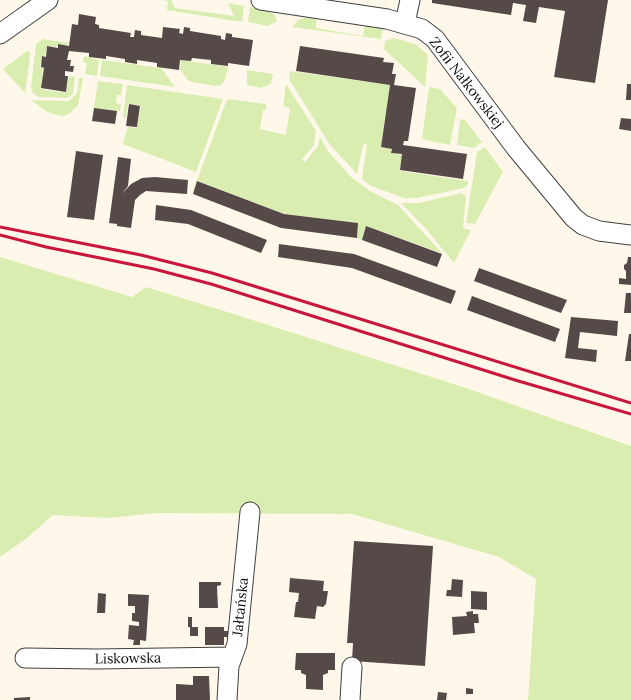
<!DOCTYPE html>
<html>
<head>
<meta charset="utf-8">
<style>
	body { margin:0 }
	canvas { display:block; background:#fff8ea }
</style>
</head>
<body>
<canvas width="631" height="700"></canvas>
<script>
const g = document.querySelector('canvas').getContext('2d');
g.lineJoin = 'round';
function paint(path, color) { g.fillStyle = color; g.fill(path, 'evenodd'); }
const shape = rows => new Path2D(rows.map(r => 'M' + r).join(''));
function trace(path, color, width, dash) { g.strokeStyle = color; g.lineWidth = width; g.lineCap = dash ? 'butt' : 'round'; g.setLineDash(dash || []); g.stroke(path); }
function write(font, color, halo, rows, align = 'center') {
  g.font = font + ' Lora,serif'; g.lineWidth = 4; g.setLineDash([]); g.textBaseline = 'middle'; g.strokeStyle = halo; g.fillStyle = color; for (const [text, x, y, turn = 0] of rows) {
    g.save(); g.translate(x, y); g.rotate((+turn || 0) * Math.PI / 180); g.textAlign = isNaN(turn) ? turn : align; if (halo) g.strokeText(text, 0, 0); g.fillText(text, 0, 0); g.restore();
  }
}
const green = shape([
	[161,0,171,0,175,8,234,16,228,3,244,6,242,22,167,10,168,1],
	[250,7,270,12,275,15,277,21,268,26,248,22],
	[310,17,317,17,316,28,363,36,365,24,383,28,381,39,292,27,299,19],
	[394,38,415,44,428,55,425,87,384,49,385,41],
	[43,39,69,43,68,45,58,44,57,47,47,46,45,56,42,56,40,67,43,68,41,89,66,93,69,76,75,77,73,94,67,98,38,97,33,93,31,88,36,44],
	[27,51,30,52,30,58,25,93,3,69],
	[84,56,99,60,97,76,85,74,87,63,83,62],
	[102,60,161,68,175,87,100,76],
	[181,60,228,67,225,80,221,85,215,86,192,82,188,80,180,69],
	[247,70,273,74,271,84,261,88,247,85],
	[290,71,390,85,381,147,391,149,391,153,402,155,400,171,468,181,468,184,464,188,417,198,404,198,371,186,362,179,367,144,363,145,357,174,330,145,289,79],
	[79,78,83,78,78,106,67,115,61,116,47,112,31,100,69,101,77,93],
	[98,81,123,84,121,95,117,95,116,103,121,104,120,111,94,108],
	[286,84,316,131,314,145,302,159,305,162,318,146,320,137,328,151,352,178,370,191,398,205,442,253,366,226,362,240,357,238,358,223,285,214,198,181,192,194,227,99,266,104,266,110,263,110,260,129,286,135,290,108,283,106],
	[127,85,223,99,196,172,123,144,128,127,137,128,141,106,128,104,126,118,123,117],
	[429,87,440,89,457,108,450,145,425,140,422,138],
	[460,119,465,120,482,142,474,148,457,145],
	[485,147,503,172,475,224,466,223,477,152],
	[461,193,466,196,463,228,471,230,454,263,426,229,401,203,419,203],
	[0,257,132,297,146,287,221,310,463,387,631,446,631,700,528,700,536,579,499,557,352,514,157,513,108,518,53,515,27,538,0,557]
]);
const building = shape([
	[432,0,608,0,595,83,554,77,565,11,539,7,536,23,523,21,526,5,513,3,511,15,432,3],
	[79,14,96,17,95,24,99,25,99,28,131,33,130,37,134,37,135,30,141,31,141,35,162,38,163,27,180,29,179,33,183,34,184,27,190,28,190,31,221,36,221,39,225,40,226,33,232,34,232,37,253,40,249,66,228,63,228,66,211,64,211,60,192,58,191,61,180,60,179,70,157,67,157,63,137,60,137,64,125,62,125,59,106,56,106,59,89,57,89,53,69,51,67,60,71,60,70,66,74,66,73,72,65,71,65,76,68,76,66,92,41,88,44,68,41,67,42,56,46,57,47,46,58,48,58,44,69,46,72,24,78,25],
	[300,46,384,58,383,62,394,63,392,74,396,74,394,85,416,88,408,141,404,141,403,145,467,154,463,179,400,170,402,154,391,153,392,149,381,147,390,85,296,71],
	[627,84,631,84,631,100,626,100],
	[129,104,140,106,137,127,126,126],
	[94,108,117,111,115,124,92,121],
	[621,118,631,119,631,131,619,129],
	[76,151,103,155,94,220,67,217],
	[118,157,131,159,128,186,122,194,131,184,142,178,155,177,188,180,187,194,146,191,140,195,135,200,131,228,117,226,117,224,109,223],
	[197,181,284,214,358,223,357,238,281,228,193,194],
	[156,205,191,210,267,240,261,253,188,224,155,220],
	[366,226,442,254,437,267,362,240],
	[279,244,354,254,456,291,451,304,352,268,278,257],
	[628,257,631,257,631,285,619,284,619,278,626,279,626,271,624,269,624,265,627,263],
	[479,268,567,300,561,313,474,281],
	[626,293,631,293,631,313,624,313],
	[472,296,560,329,555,342,467,310],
	[571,317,618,321,617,336,580,332,578,348,597,350,596,362,565,358],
	[629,334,631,334,631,361,625,361],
	[354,541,433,546,425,666,352,661,353,643,347,643],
	[290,578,324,581,323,591,328,591,326,604,323,607,317,606,315,619,294,617,296,602,298,602,299,593,289,592],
	[452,579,463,580,462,597,446,596,447,590,451,590],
	[199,582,221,582,221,585,217,586,218,608,199,608],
	[471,591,487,592,487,610,471,609],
	[98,593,106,594,105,613,97,613],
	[128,594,149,595,146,641,140,640,140,645,133,645,134,640,128,639,129,625,139,626,139,622,132,621,132,613,135,613,135,606,128,606],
	[473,611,473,614,478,614,479,623,474,623,475,633,453,635,452,617,467,616,466,612],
	[188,617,192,617,192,627,198,627,198,636,190,636,190,627,188,627],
	[205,627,224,627,224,631,228,631,228,637,224,637,224,645,205,645],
	[296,653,335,653,335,670,328,670,328,673,323,675,323,690,306,689,306,675,301,673,301,670,295,670],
	[193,676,209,676,210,700,176,700,176,684,193,685],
	[466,688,473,689,473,694,466,694],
	[438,692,447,693,446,700,437,700],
	[30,697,30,700,14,700,14,698]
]);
const minor = shape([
	[261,0,387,19,422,29,435,39,516,148,574,218,583,225,599,231,631,235],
	[405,23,410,0],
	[0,34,48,0],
	[25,658,96,659,232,657],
	[227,700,229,666,237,644,250,512],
	[350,700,352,667]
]);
const rail = shape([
	[0,227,141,255,212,273,631,403],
	[0,235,46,247,154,269,211,284,515,380,631,414]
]);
const streetNames = [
	["Zofii Nałkowskiej",466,83,52],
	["Jałtańska",241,607,-84],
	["Liskowska",128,659,-1]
];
paint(green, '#daedb0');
paint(building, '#554a47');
trace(minor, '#3f3f3f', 21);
trace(minor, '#fff', 19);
trace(rail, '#c9173c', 3);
write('14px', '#0c0c0c', '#fff', streetNames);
</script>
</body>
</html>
